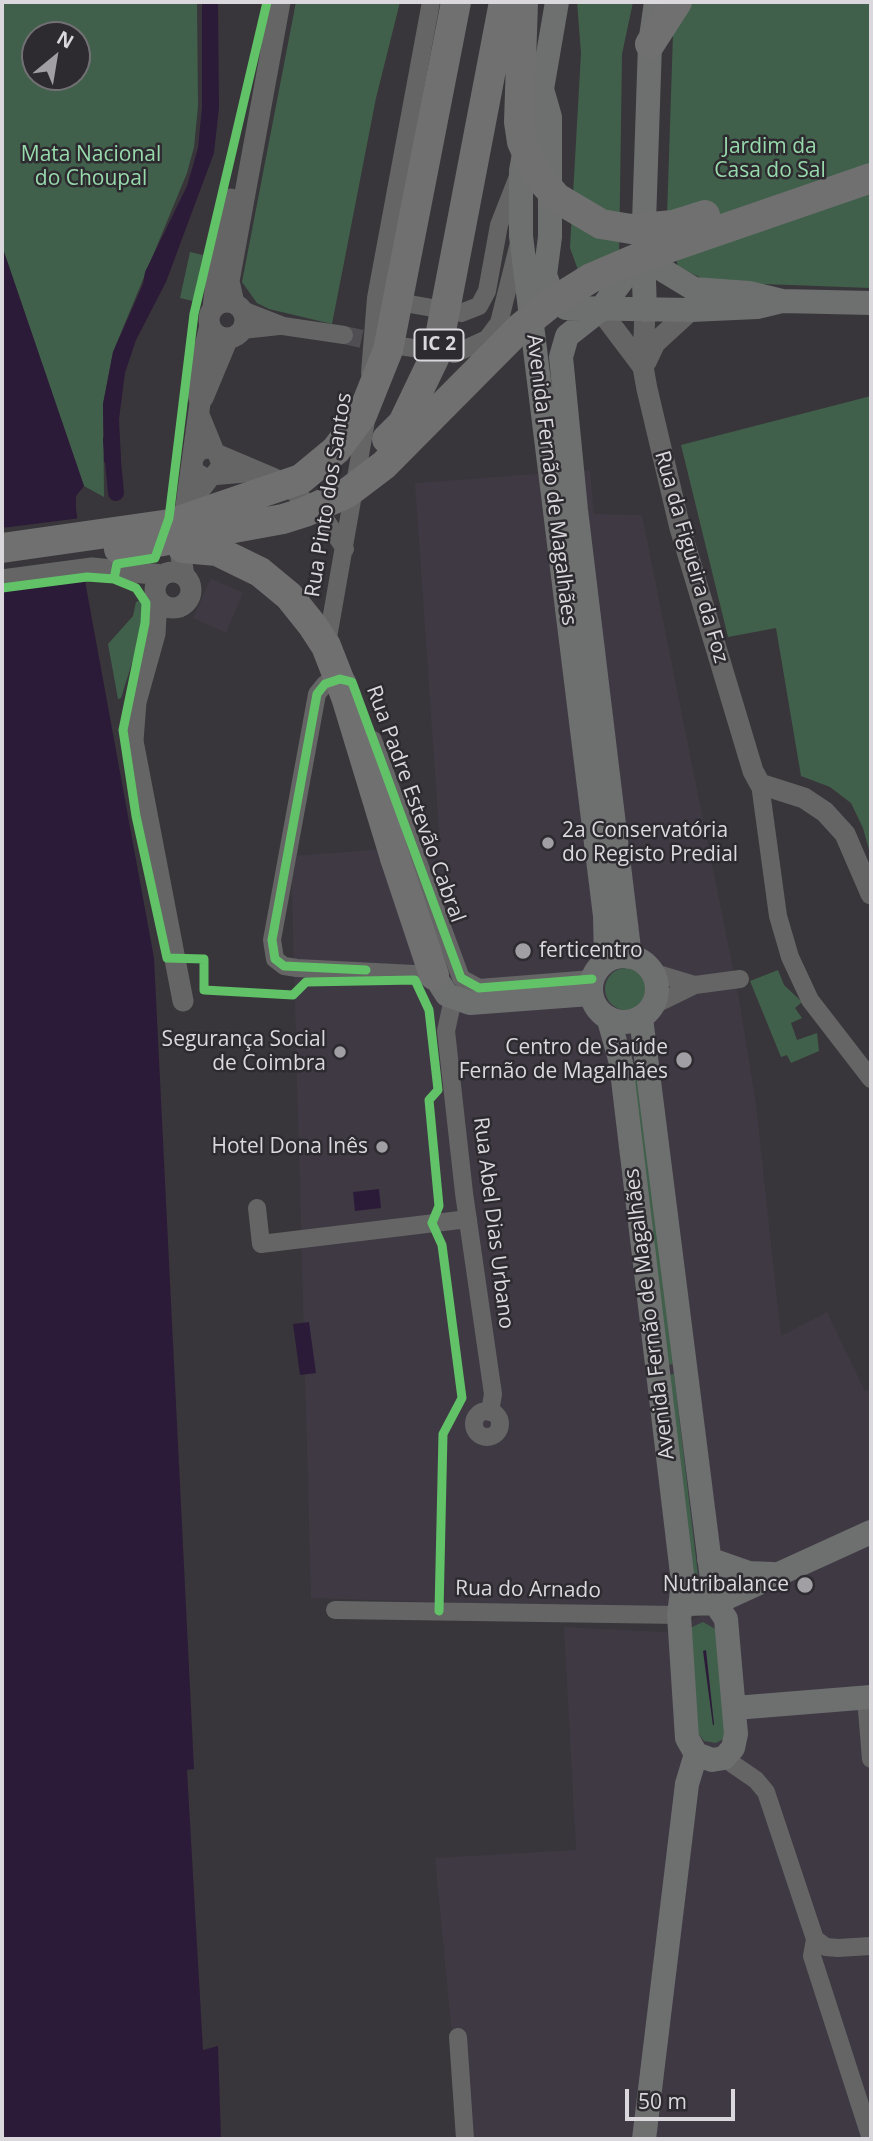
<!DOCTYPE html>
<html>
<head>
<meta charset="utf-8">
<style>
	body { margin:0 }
	#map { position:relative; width:873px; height:2141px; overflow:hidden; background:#38363a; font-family:"Open Sans",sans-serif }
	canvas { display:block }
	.frame { position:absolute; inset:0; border:4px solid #dad8dc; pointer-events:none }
	.north { position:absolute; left:21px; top:21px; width:70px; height:70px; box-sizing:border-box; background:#2e2b30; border:2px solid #737075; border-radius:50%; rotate:30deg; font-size:19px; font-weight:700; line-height:28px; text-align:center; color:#dad8dc }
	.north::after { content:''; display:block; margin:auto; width:24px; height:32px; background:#a19fa3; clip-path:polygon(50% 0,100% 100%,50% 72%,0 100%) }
	.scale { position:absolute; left:625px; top:2089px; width:110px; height:32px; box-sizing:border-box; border:4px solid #dad8dc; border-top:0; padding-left:9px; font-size:21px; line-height:24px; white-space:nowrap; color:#dad8dc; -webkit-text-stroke:5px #2e2b30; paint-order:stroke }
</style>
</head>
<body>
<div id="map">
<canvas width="873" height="2141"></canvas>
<div class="frame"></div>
<div class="north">N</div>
<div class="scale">50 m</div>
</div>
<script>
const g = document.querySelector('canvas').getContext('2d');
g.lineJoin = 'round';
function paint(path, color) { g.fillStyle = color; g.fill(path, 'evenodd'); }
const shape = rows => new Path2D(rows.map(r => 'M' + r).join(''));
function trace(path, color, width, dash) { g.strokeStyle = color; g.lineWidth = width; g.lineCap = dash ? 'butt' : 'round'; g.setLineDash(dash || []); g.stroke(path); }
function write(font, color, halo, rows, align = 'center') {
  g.font = font + ' "Open Sans",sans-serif'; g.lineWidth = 5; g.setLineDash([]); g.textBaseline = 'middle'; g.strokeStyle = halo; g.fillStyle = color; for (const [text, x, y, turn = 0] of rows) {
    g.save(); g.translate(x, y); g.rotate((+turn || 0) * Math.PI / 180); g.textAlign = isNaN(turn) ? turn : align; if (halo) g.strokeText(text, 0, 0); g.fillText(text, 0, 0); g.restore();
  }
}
const built = shape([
	[590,470,594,514,642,515,739,999,756,1104,781,1336,827,1312,865,1391,871,1389,871,1520,666,1610,311,1598,291,856,440,845,415,483],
	[211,578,243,593,226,633,193,618],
	[871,1542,871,2139,462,2139,435,1858,576,1850,564,1627,664,1632]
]);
const green = shape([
	[2,2,197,2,198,106,194,147,187,173,113,352,103,404,104,497,84,486,2,246],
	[35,35,77,35,77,77,35,77],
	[296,2,400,2,376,98,332,324,269,309,257,303,242,282],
	[577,2,633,2,622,54,619,262,601,292,596,290,578,270,570,248,581,53],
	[690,2,871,2,871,288,710,282,678,267,667,217,673,34],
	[190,252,203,255,193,301,180,298],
	[871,396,871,857,863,828,851,803,830,787,801,776,776,628,728,637,681,445],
	[141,600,145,621,121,698,118,699,108,644,133,616,136,602],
	'605 989a21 21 0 1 1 42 0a21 21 0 1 1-42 0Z',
	[778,970,784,985,802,1002,795,1008,802,1018,791,1023,797,1040,817,1033,819,1051,791,1063,787,1055,781,1057,750,981],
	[637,1067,673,1364,667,1365,631,1068],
	[674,1374,698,1575,692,1576,668,1375],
	[703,1622,717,1630,725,1738,716,1743,704,1741,697,1732,690,1628]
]);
const water = shape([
	[202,2,218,2,219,108,214,153,166,282,136,340,125,373,119,419,121,460,104,462,103,404,113,352,143,284,145,272,187,186,198,148,202,107],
	[2,246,84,486,76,496,76,508,85,581,154,958,194,1769,187,1770,203,2050,218,2046,221,2139,2,2139,2,585,6,588,2,544],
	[379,1189,381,1208,355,1211,353,1192],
	[309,1322,316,1373,300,1375,293,1324],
	[706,1650,714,1724,713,1726,703,1651]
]);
const pier = shape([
	[81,518,87,579,2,591,2,528]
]);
const canal = shape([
	[111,440,116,493]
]);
const minorTunnel = shape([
	[344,335,380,343]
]);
const minor = shape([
	[431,2,376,298,461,313,479,306,487,291,499,225,519,174],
	[242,310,283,326,344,335],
	[242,330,279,326],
	[380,343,446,353],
	[454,354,487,339,499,323,518,247],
	[370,373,376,298],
	[262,472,205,477,195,471,193,460,199,452,208,449,274,477,321,513,345,549],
	[186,510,221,465,199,411],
	[326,649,367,415],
	[347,681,340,679,325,684,317,694,272,940,275,959,284,966,297,968,434,975],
	[373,740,461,978,479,988,592,979],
	[760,784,778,916,790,957,810,1000,871,1079],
	[652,972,695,985],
	[453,999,446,1031,464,1193,493,1394,490,1412],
	[654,1005,695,985,740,979],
	[257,1208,261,1244,468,1219],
	'474 1424a13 13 0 1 1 26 0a13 13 0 1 1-26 0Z',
	[335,1610,679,1615],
	[866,1698,871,1759],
	[724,1758,756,1780,766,1792,815,1939],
	[815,1939,812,1956,871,2139],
	[815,1939,826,1947,838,1948,871,1946],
	[458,2037,465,2139]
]);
const tertiary = shape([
	'209 320a18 18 0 1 1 36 0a18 18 0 1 1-36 0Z',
	[234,303,229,281,280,2],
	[213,308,222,229,231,199],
	[600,310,643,367],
	[645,310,643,367,647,389,680,528,753,771,760,784,804,798,825,812,845,834,871,894],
	[646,362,655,343,691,310],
	[203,398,228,338],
	'155 590a18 18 0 1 1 36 0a18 18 0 1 1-36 0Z',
	[184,576,180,550,200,403,196,385,210,325],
	[2,580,92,568,163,575],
	[157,598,155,634,136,702,133,741,183,1001]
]);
const secondary = shape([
	[557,2,542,89,531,113,521,171,521,236,605,916,606,961],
	[542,89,550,117,550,237,545,275,552,294,566,308,691,310,757,307,782,301],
	[643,252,661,269,694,289,749,293,782,301,871,303],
	[645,310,643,252,650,44,656,2],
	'591 989a33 33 0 1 1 66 0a33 33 0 1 1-66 0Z',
	[630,957,576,510,561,357,567,336,600,310,642,254],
	[434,975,447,995,470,1003,590,994],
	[641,1018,715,1603,871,1532],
	[609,1020,621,1063,683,1582,679,1615,687,1738,696,1754,712,1760,724,1758,733,1748,736,1734,726,1619,715,1603,689,1604,681,1609],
	[709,1559,749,1573,773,1574],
	[735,1708,871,1697],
	[644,2139,687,1784,696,1754]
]);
const trunk = shape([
	[650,44,677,2],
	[2,548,170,524],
	[395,858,434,975]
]);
const trunkBridge = shape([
	[523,2,519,122,522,142,538,176,557,198,601,224,631,229,673,225,705,215],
	[387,439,403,423,437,352,504,2],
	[170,524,301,479,336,450,362,415,388,350,456,2],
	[183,548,217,551,260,572,289,596,313,626,326,646,346,697,395,858],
	[119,549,283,519,305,512,347,493,384,465,520,328,551,303,591,278,633,260,871,178]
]);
const cycleway = shape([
	[114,579,117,564,155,558,169,518,194,314,267,2],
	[2,588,87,577,114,579,136,588,146,603,145,623,123,730,136,816,167,958,204,959,204,990,293,995,306,982,415,980,429,1010,438,1090,429,1100,439,1206,432,1223,442,1245,462,1398,443,1434,439,1611],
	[366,970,284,966,275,959,272,940,317,694,325,684,340,679,352,682,461,978,479,988,592,979]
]);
const markers = [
	[548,843,7,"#a19fa3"],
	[523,951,9,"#a19fa3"],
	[340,1052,7,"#a19fa3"],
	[684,1060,9,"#a19fa3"],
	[382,1147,7,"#a19fa3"],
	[805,1585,9,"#a19fa3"]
];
const shields = [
	[439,345,49]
];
const shieldNames = [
	["IC 2",439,345]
];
const parkNames = [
	["Jardim da",770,147],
	["Casa do Sal",770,171],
	["Mata Nacional",91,155],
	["do Choupal",91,179]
];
const streetNames = [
	["Avenida Fernão de Magalhães",551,480,83],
	["Rua Pinto dos Santos",329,495,-81],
	["Rua da Figueira da Foz",691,557,74],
	["Rua Padre Estevão Cabral",415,804,70],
	["Rua Abel Dias Urbano",493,1223,83],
	["Avenida Fernão de Magalhães",650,1314,-97],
	["Rua do Arnado",528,1590,1]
];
const poiNames = [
	["2a Conservatória",562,831,"left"],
	["do Registo Predial",562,855,"left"],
	["ferticentro",539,951,"left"],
	["Segurança Social",326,1040],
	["de Coimbra",326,1064],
	["Centro de Saúde",668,1048],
	["Fernão de Magalhães",668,1072],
	["Hotel Dona Inês",368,1147],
	["Nutribalance",789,1585]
];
paint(built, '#3f3944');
paint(green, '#41604b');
paint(water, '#2c1b38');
paint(pier, '#38363a');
trace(canal, '#2c1b38', 16);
trace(minorTunnel, '#504e52', 18, [18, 9]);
trace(minor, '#646564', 18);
trace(tertiary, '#646564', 21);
trace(secondary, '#6e6f6f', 24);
trace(trunk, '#707071', 30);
trace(trunkBridge, '#707071', 30);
trace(cycleway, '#61c268', 9);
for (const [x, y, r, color] of markers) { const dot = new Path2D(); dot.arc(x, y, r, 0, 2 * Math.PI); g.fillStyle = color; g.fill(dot); trace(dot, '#2e2b30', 2.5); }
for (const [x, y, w] of shields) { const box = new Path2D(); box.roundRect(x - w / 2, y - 15.5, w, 31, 5); g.fillStyle = '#2e2b30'; g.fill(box); trace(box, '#dad8dc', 2); }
write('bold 19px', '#dad8dc', null, shieldNames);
write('21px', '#97daac', '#2e2b30', parkNames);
write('21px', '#dad8dc', '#2e2b30', streetNames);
write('21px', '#dad8dc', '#2e2b30', poiNames, 'right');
</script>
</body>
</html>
